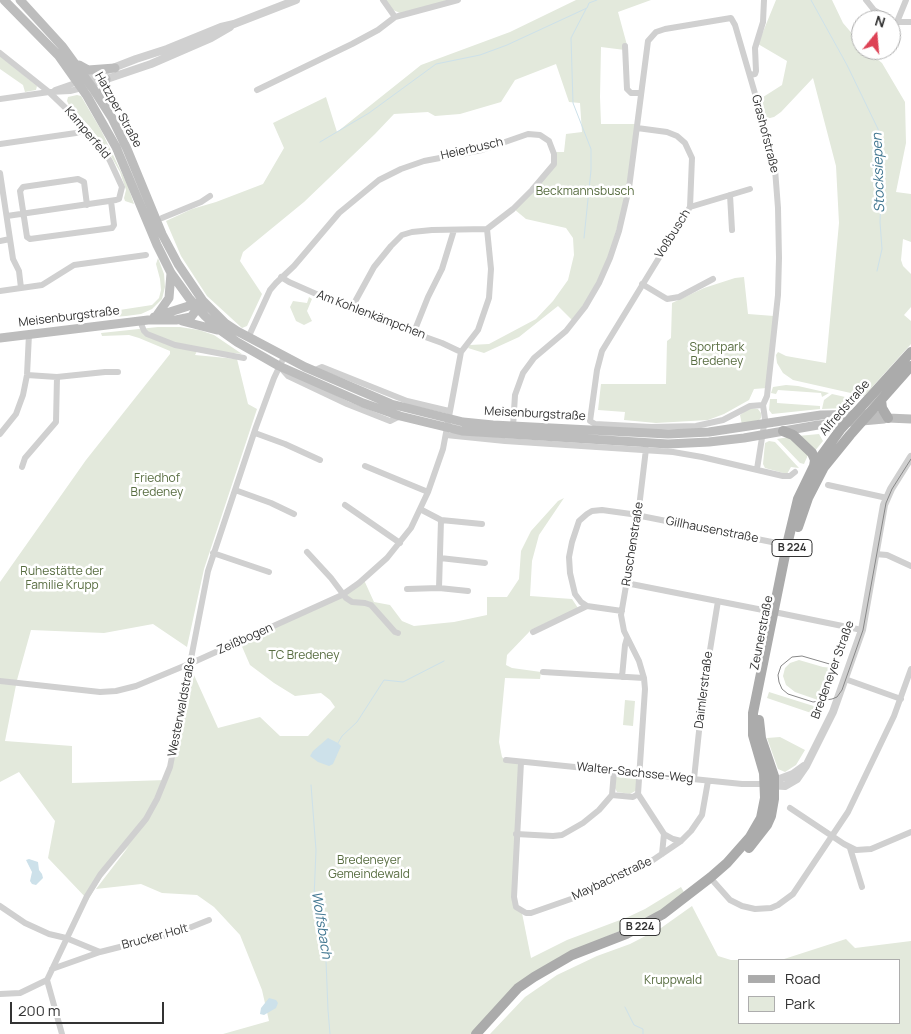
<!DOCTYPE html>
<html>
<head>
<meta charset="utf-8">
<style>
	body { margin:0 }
	#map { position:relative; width:911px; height:1034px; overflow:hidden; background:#fff; font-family:Manrope,sans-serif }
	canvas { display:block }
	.legend { position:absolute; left:738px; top:959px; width:162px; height:65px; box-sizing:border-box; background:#fff; border:1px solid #adadad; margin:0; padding:6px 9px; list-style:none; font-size:15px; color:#333 }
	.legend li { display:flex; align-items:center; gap:10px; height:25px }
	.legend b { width:25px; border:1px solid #adadad }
	.north { position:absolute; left:851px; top:10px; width:50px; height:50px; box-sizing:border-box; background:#fff; border:1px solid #adadad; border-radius:50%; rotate:17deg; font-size:14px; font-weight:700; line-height:20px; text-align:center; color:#333 }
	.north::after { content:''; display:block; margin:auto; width:18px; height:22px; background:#dd4255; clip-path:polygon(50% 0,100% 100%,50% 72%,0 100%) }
	.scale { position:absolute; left:10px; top:1002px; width:154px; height:22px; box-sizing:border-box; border:2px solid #333; border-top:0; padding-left:6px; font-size:15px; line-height:18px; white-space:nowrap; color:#333; -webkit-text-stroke:4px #fff; paint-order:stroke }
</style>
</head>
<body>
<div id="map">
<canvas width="911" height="1034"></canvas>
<ul class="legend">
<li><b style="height:6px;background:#ababab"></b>Road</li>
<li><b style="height:14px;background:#e3e9dc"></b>Park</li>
</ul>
<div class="north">N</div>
<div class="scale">200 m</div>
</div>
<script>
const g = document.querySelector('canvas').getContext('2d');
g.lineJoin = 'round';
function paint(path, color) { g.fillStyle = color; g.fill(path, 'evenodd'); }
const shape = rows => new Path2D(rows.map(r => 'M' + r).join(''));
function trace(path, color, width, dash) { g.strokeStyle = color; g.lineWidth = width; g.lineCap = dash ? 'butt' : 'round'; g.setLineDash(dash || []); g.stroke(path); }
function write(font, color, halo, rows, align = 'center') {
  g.font = font + ' Manrope,sans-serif'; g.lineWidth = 5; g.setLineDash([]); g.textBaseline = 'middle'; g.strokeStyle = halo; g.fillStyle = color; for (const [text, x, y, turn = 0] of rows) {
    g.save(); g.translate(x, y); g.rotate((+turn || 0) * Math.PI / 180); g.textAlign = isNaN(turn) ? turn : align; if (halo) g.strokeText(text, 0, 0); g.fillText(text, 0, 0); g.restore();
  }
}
const green = shape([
	[385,0,450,0,400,13,393,10],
	[576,0,651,0,618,12,627,45,625,50,601,47,600,97,601,124,637,124,624,205,604,271,574,322,558,306,519,337,484,353,468,348,470,345,489,344,536,319,553,301,568,280,574,255,573,238,566,228,526,219,514,209,554,165,555,152,564,152,566,134,582,132,580,103,569,102,556,64,515,80,501,102,460,114,435,116,428,112,394,114,375,134,304,202,243,252,240,261,262,294,247,326,242,328,207,296,181,256,166,221,192,209,216,202,263,184,284,148,273,123,326,97,337,132,421,65,510,32],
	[776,0,832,0,843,23,861,44,861,50,866,50,882,63,905,102,906,143,896,192,911,194,911,242,903,239,901,260,903,266,911,274,911,307,904,315,911,321,911,344,864,396,793,380,783,373,777,363,776,355,778,352,786,356,826,363,839,223,836,166,813,78,781,112,774,117,766,119,760,99,782,85,787,61,758,44],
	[0,56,37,86,36,90,25,92,23,85,0,69],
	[77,95,81,96,101,130,128,186,134,204,125,201,124,198,126,190,120,172,108,151,90,127,69,105,67,101,68,97],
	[158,258,164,274,165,287,162,299,152,309,141,314,126,316,78,320,61,319,152,305,159,298,161,290,160,279,156,264],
	[744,277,748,314,774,316,767,388,754,389,749,400,724,414,708,420,656,423,624,420,625,412,598,410,601,384,666,384,667,341,671,338,672,303,704,288,735,278],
	[309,297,312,299,307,311,312,321,304,325,296,321,290,307,293,301,307,303],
	[158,327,180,327,199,330,214,335,242,354,198,349,195,355,237,359,248,404,257,409,204,569,187,647,153,624,104,633,31,630,17,680,5,741,72,746,72,783,167,780,194,675,218,728,260,717,280,736,308,736,335,707,330,700,321,693,295,696,274,683,250,665,240,642,341,595,364,580,374,602,390,605,402,621,414,626,454,622,487,615,487,597,507,597,519,579,521,551,531,531,558,501,564,498,539,535,532,561,530,596,572,599,578,608,531,630,507,655,506,665,512,668,541,672,540,679,505,678,499,742,502,757,505,760,520,763,513,897,522,913,531,958,567,940,628,917,645,909,681,887,685,894,650,918,559,957,471,1034,223,1034,269,1021,262,990,240,935,214,907,197,895,162,893,141,884,96,889,129,846,106,870,88,900,48,858,55,821,19,772,0,782,0,582,86,460,170,354,170,351,139,338,129,335,102,336,101,333],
	[786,385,798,386,829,393,822,397,821,393,778,390,776,394,771,393,773,387],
	[832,394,854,399,855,404,844,408,822,409,824,400],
	[770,399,777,399,777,403,820,406,820,409,772,414,769,410],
	[750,408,758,409,761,413,761,418,758,421,742,425,740,415],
	[819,434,823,441,814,452,798,436],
	[789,437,808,455,804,464,800,463,777,439],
	[769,441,775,442,799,468,791,467,787,474,765,468,763,464,765,443],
	[799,660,823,667,834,668,836,672,826,700,818,700,795,692,786,685,783,676,785,668,790,663],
	[769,692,823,709,820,716,767,698],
	[625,700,635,701,633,726,623,725],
	[780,737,805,750,796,765,785,772,778,769,767,738],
	[616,777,638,779,637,790,630,794,617,792,615,788],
	[692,906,718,956,731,960,745,960,740,960,740,1023,900,1023,900,960,781,960,846,939,855,948,911,941,911,1034,490,1034,525,997,557,975,597,956,630,944,661,928]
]);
const water = shape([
	[328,738,338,743,341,746,333,764,329,766,318,762,310,756,313,751],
	[29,859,38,862,39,870,42,874,43,878,36,885,32,884,30,881,32,872,26,860],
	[269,998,276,1000,278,1003,276,1008,264,1015,260,1014,261,1008]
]);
const stream = shape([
	[811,0,847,65,878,129,880,137,877,149,882,171,880,222,882,249,877,271],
	[320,142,369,113,436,64,480,55,507,45,587,8,589,3,597,0],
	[584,238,591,170,591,149,573,103,571,38,586,9],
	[338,743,342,736,357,722,384,680,403,682,444,661],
	[311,785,316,850,314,898,325,936,328,1010,330,1034],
	[625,1007,634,1025,643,1029,643,1034]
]);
const minor = shape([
	[383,0,395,17],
	[866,0,874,10,890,20],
	[895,22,911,22],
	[897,22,906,0],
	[625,46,627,89,631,93,641,93],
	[0,53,49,92,76,118,100,145,110,161,122,187,119,199,116,200,7,216],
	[750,75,755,74,756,71,755,48,763,22,764,0],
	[55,90,78,82],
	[257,90,352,44,378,30,395,17,458,0],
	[0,99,49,92,70,91,82,88],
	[637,128,667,132,677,136,685,143,692,158,690,207,602,351,597,370,590,421,595,424,651,427,696,426,723,420,750,406,763,405],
	[0,144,76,133,86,129],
	[0,173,13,259,19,271,21,288],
	[730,195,732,230],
	[87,205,84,182,78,179,23,187,20,191,27,237,30,239,112,228,114,225,111,201],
	[690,207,750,189],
	[162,218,201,202,210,196],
	[0,241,10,239],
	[281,277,289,282,364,315,442,343,461,352],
	[642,284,667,299,679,297,713,279],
	[0,291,42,285,74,265,146,255],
	[351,309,374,267,391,246,402,235,412,232,432,230,487,229],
	[140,321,144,331,147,334,175,345,244,358],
	[414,332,428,297,442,269,454,230],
	[280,367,288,376,347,404,390,421,400,416],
	[313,371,322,367,407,401,449,411],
	[27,375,57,377,105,372,118,372],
	[513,427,515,395,523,373,534,358,566,331,585,307,599,283,610,258,619,231,629,188,648,41,656,32,665,29,731,18,735,25,770,145,775,169,778,208,779,258,778,295,767,396,763,405,765,419,757,469],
	[255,433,285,444,320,460],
	[0,434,16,414,23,395,27,375,29,334],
	[446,435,505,441,673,452,702,457,783,476,790,476,795,472],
	[365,466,428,492],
	[22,467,25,458,56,422,57,377],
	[828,485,887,498],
	[235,490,271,503,294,514],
	[345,505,400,543],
	[420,509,441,520,482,524],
	[307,552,331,578,346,598,352,602,365,603,371,605,395,632,398,633],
	[213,553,269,572],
	[875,554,887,555,911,566],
	[440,558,485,563],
	[626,583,773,612],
	[439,588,441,520],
	[407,589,439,588,468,591],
	[622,611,587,606,581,602,575,594,570,573,569,557,572,542,579,521,587,514,592,511,602,510,631,514,787,545],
	[779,613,862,630],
	[533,632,587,606],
	[543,672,644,678],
	[622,677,625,645,627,638],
	[845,679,901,699],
	[0,681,100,692,116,691,136,686,196,661,342,595,359,583,387,558,411,528,428,492,443,449,461,352,478,330,489,298,491,269,487,229,513,209,532,190,554,164,554,154,549,141,540,135,528,134,482,150,424,161,401,169,379,180,339,213,294,266,276,283,270,290,248,338],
	[506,760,742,784,765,784],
	[521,762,514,897,516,907,526,913,531,913,571,899,614,880,653,860,681,841,691,831,702,815,708,781],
	[614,771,612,795,633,797,638,794,645,689,644,678,639,661,624,631,621,615,638,516,646,449],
	[694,779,703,693,718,601],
	[638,794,664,834,673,839,681,841],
	[790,808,844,844,856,850,871,849,911,832],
	[516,834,553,836,562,835,583,823,599,810,612,795],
	[850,848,862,887],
	[662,854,664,834],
	[714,882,730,900,742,906,755,909,771,908,778,905,793,894,848,812,894,716,911,669],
	[0,906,25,923,49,934,66,938,100,952],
	[52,969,100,952,179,932,209,920],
	[0,994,20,993,47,980],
	[62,1034,47,980,87,896,100,875,146,819,157,799,170,767,208,571,256,427,274,378,284,357]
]);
const tertiary = shape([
	[82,80,136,59,167,49,221,27,234,24,296,0],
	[86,86,151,64,211,38,230,27],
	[769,783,793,774,804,766],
	[769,785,785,786,797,779,806,766,833,712,862,630,884,505,891,489,911,457]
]);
const secondary = shape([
	[4,0,58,55,87,96,116,147,157,245,171,273,189,298,205,316,220,330,237,342,279,366,363,403,400,416,462,431,668,444,709,442,744,438,818,425,884,419],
	[20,0,62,46,94,90,112,118,127,149,162,234,178,264,203,301,225,323,237,331,305,367,391,404,463,422,493,425,668,434,709,432,821,415,869,414,888,418,911,419],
	[79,65,88,70,115,68],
	[106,79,103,91,107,104],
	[157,315,169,298,171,273],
	[154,317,198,303],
	[182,321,217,330],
	[0,338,148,320,176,320,191,317,200,305]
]);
const primary = shape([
	[881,400,882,408,888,418],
	[783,431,793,435,812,453,815,460,814,466],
	[798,527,808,498,824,467,850,435,911,366],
	[749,848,767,825,771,816,774,799,774,776,761,738,759,720],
	[476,1034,518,988,534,977,572,955,626,934,663,914,711,877,727,863,750,837,761,818,765,798,764,773,753,735,753,713,787,545,798,499,814,466,840,430,911,352]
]);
const tram = shape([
	[833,665,802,656,792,657,781,666,778,675,779,682,782,689,788,694,813,702,832,699,837,697,842,690,863,630,886,503,892,489,911,459]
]);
const shields = [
	[792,548,40],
	[640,927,40]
];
const shieldNames = [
	["B 224",792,548],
	["B 224",640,927]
];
const streetNames = [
	["Hatzper Straße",118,110,61],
	["Kamperfeld",87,133,50],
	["Grashofstraße",765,134,76],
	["Heierbusch",472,149,-13],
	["Voßbusch",673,234,-58],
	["Am Kohlenkämpchen",371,315,21],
	["Meisenburgstraße",69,317,-7],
	["Alfredstraße",845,408,-49],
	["Meisenburgstraße",535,414,3],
	["Gillhausenstraße",712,530,11],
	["Ruschenstraße",633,544,-81],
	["Zeunerstraße",762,633,-79],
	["Zeißbogen",245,639,-24],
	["Bredeneyer Straße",833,670,-70],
	["Daimlerstraße",704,690,-83],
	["Westerwaldstraße",182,707,-79],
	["Walter-Sachsse-Weg",635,773,6],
	["Maybachstraße",612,879,-25],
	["Brucker Holt",155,937,-15]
];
const parkNames = [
	["Beckmannsbusch",585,192],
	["Sportpark",717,348],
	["Bredeney",717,362],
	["Friedhof",157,479],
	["Bredeney",157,493],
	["Ruhestätte der",62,572],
	["Familie Krupp",62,586],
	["TC Bredeney",304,656],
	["Bredeneyer",369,861],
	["Gemeindewald",369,875],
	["Kruppwald",673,981]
];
const waterNames = [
	["Stocksiepen",879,173,-92],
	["Wolfsbach",321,925,81]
];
paint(green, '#e3e9dc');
paint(water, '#cde1ea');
trace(stream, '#cde1ea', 1);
trace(minor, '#d0d0d0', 6);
trace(tertiary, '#d0d0d0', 8);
trace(secondary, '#bdbdbd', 9);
trace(primary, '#ababab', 10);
trace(tram, '#888', 1);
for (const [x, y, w] of shields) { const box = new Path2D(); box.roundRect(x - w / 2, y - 8.5, w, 17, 4); g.fillStyle = '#fff'; g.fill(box); trace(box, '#333', 1); }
write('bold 11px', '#333', null, shieldNames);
write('12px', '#333', '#fff', streetNames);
write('12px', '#586d41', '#fff', parkNames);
write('italic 14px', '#437892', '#fff', waterNames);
</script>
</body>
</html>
